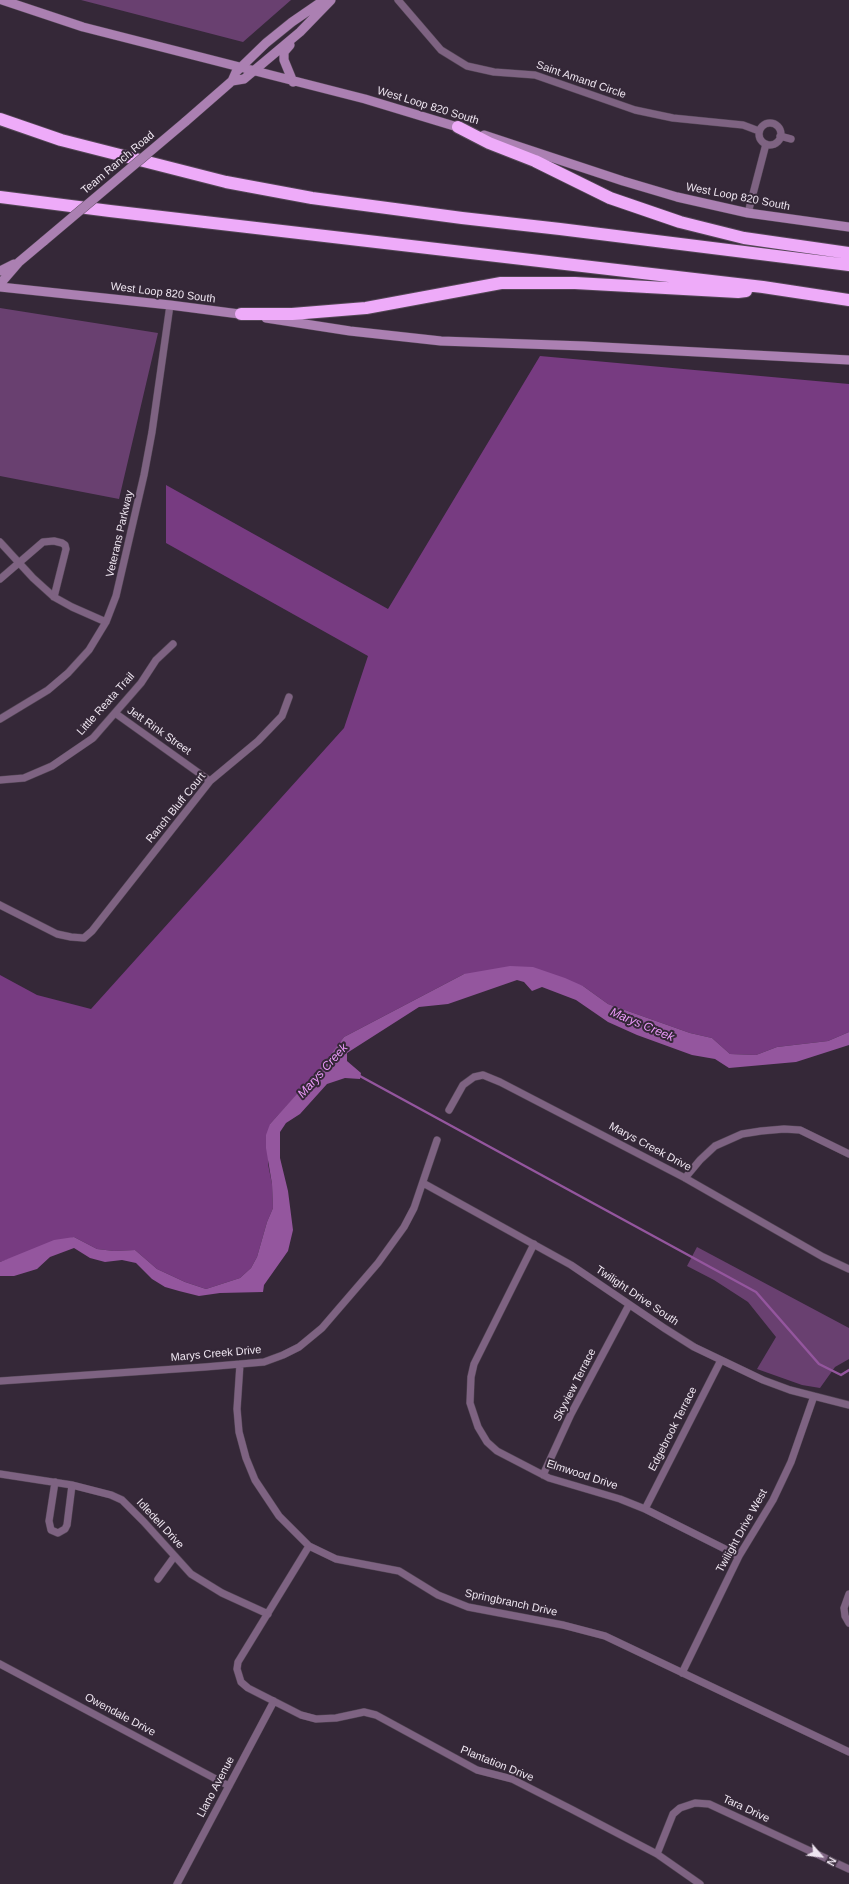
<!DOCTYPE html>
<html>
<head>
<meta charset="utf-8">
<style>
	body { margin:0 }
	#map { position:relative; width:849px; height:1884px; overflow:hidden; background:#352838; font-family:Helvetica,sans-serif }
	canvas { display:block }
	.north { position:absolute; left:801px; top:1836px; width:40px; height:40px; -webkit-text-stroke:3px #352838; paint-order:stroke; rotate:118deg; font-size:11px; font-weight:700; line-height:16px; text-align:center; color:#eee5f0 }
	.north::after { content:''; display:block; margin:auto; width:14px; height:18px; background:#eee5f0; clip-path:polygon(50% 0,100% 100%,50% 72%,0 100%) }
</style>
</head>
<body>
<div id="map">
<canvas width="849" height="1884"></canvas>
<div class="north">N</div>
</div>
<script>
const g = document.querySelector('canvas').getContext('2d');
g.lineJoin = 'round';
function paint(path, color) { g.fillStyle = color; g.fill(path, 'evenodd'); }
const shape = rows => new Path2D(rows.map(r => 'M' + r).join(''));
function trace(path, color, width, dash) { g.strokeStyle = color; g.lineWidth = width; g.lineCap = dash ? 'butt' : 'round'; g.setLineDash(dash || []); g.stroke(path); }
function write(font, color, halo, rows, align = 'center') {
  g.font = font + ' Helvetica,sans-serif'; g.lineWidth = 4; g.setLineDash([]); g.textBaseline = 'middle'; g.strokeStyle = halo; g.fillStyle = color; for (const [text, x, y, turn = 0] of rows) {
    g.save(); g.translate(x, y); g.rotate((+turn || 0) * Math.PI / 180); g.textAlign = isNaN(turn) ? turn : align; if (halo) g.strokeText(text, 0, 0); g.fillText(text, 0, 0); g.restore();
  }
}
const green = shape([
	[81,0,291,0,243,42],
	[0,308,158,333,119,499,0,476],
	[697,1247,849,1328,849,1359,835,1367,820,1388,802,1385,757,1369,776,1337,748,1302,714,1280,687,1266]
]);
const forest = shape([
	[540,356,849,384,849,1032,828,1041,777,1047,756,1055,730,1054,712,1038,690,1033,608,1004,583,986,464,974,344,1037,323,1066,270,1124,268,1164,272,1184,273,1208,267,1222,257,1257,251,1268,240,1278,206,1289,185,1282,157,1269,135,1250,114,1251,97,1249,74,1237,0,1262,0,975,37,995,91,1009,344,728,368,656,166,543,166,485,388,609]
]);
const water = shape([
	[510,966,533,967,565,978,583,986,608,1004,690,1033,712,1038,730,1054,756,1055,777,1047,828,1041,849,1032,849,1045,796,1062,729,1068,715,1059,692,1055,637,1035,608,1022,576,1000,542,987,532,991,524,982,517,980,448,1004,419,1007,347,1053,347,1061,361,1073,360,1079,345,1078,327,1084,300,1114,286,1123,280,1132,280,1158,288,1191,293,1230,288,1251,264,1285,263,1292,220,1293,199,1296,179,1291,165,1287,152,1279,136,1263,122,1260,105,1262,90,1258,74,1248,50,1257,37,1269,14,1276,0,1276,0,1262,54,1240,74,1237,97,1249,114,1251,135,1250,157,1269,185,1282,206,1289,240,1278,251,1268,257,1257,267,1222,273,1208,272,1184,266,1148,266,1135,270,1124,322,1066,344,1037,464,974]
]);
const stream = shape([
	[358,1075,756,1292,819,1364,841,1375,849,1370]
]);
const street = shape([
	[398,0,441,50,467,66,494,72,535,75,635,110,673,118,743,125,759,131],
	'759 134a11 11 0 1 1 22 0a11 11 0 1 1-22 0Z',
	[780,136,791,139],
	[748,213,766,144],
	[0,542,33,578,54,597,72,607,106,622],
	[0,579,43,542,54,541,62,543,65,545,66,549,54,597],
	[115,713,210,781],
	[0,719,48,690,68,673,89,650,106,622,116,596,144,475,152,432,170,305],
	[0,780,24,778,52,766,93,738,141,683,156,660,173,644],
	[0,905,57,934,71,937,84,938,92,931,210,781,258,741,282,716,289,697],
	[449,1110,463,1085,474,1077,483,1075,500,1082,685,1178,823,1257,849,1269],
	[685,1178,700,1160,715,1146,742,1134,761,1131,784,1129,800,1130,849,1154],
	[423,1183,571,1265,664,1328,694,1347,763,1380,790,1390,849,1405],
	[534,1244,474,1364,471,1377,470,1403,478,1427,487,1442,497,1451,549,1478,620,1499,645,1509,739,1556],
	[240,1364,237,1409,239,1432,246,1458,255,1480,279,1516,309,1546,336,1559,399,1571,438,1595,468,1607,563,1625,605,1636,849,1752],
	[0,1381,205,1367,264,1362,283,1355,299,1347,322,1328,378,1263,404,1227,414,1208,437,1140],
	[0,1474,72,1485,111,1495,122,1500,144,1522,191,1574,222,1593,268,1614],
	[543,1475,571,1414,629,1305],
	[55,1482,49,1521,51,1530,58,1533,65,1529,67,1525,72,1485],
	[645,1509,721,1360],
	[309,1546,238,1662,237,1669,241,1682,248,1688,301,1715,316,1719,336,1718,364,1712,376,1715,477,1770,512,1779,571,1809,657,1854,700,1884],
	[158,1579,174,1557],
	[849,1594,844,1608,845,1616,849,1623],
	[0,1664,229,1786],
	[682,1673,739,1556,773,1500,791,1462,814,1396],
	[657,1854,673,1814,680,1808,695,1803,709,1804,849,1869],
	[177,1884,274,1701]
]);
const secondary = shape([
	[2,0,83,27,365,99,464,129],
	[290,45,284,52,284,60,293,82],
	[232,81,244,79,300,32,331,0],
	[185,122,232,81,236,72,266,43,292,22,324,0],
	[484,135,623,181,677,197,748,213,849,227],
	[0,271,14,264],
	[0,284,19,262,44,241],
	[0,287,170,305,247,315],
	[266,318,350,331,441,341,584,346,849,360]
]);
const highway = shape([
	[0,119,61,140,226,182,312,198,462,218,560,229,849,265],
	[458,127,489,143,535,161,610,198,680,222,744,238,849,253],
	[0,197,110,211,763,287,849,300],
	[241,314,292,314,366,308,501,283,575,283,738,292,746,291]
]);
const secondaryBridge = shape([
	[44,241,185,122]
]);
const streetNames = [
	["Saint Amand Circle",581,80,19],
	["West Loop 820 South",428,106,17],
	["Team Ranch Road",118,163,-40],
	["West Loop 820 South",738,197,11],
	["West Loop 820 South",163,293,7],
	["Veterans Parkway",120,534,-77],
	["Little Reata Trail",106,704,-48],
	["Jett Rink Street",159,731,35],
	["Ranch Bluff Court",176,808,-51],
	["Marys Creek Drive",650,1147,28],
	["Twilight Drive South",637,1296,34],
	["Marys Creek Drive",216,1354,-5],
	["Skyview Terrace",575,1385,-63],
	["Edgebrook Terrace",673,1429,-63],
	["Elmwood Drive",582,1475,18],
	["Idledell Drive",160,1524,47],
	["Twilight Drive West",742,1531,-61],
	["Springbranch Drive",511,1603,12],
	["Owendale Drive",120,1715,28],
	["Plantation Drive",497,1764,22],
	["Llano Avenue",216,1787,-62],
	["Tara Drive",746,1809,25]
];
const waterNames = [
	["Marys Creek",642,1025,23],
	["Marys Creek",323,1071,-48]
];
paint(green, '#694070');
paint(forest, '#773b81');
paint(water, '#94569e');
trace(stream, '#94569e', 2.5);
trace(street, '#534655', 8);
trace(secondary, '#534655', 10);
trace(highway, '#534655', 14);
trace(street, '#7e6382', 7);
trace(secondary, '#ab80b2', 9);
trace(highway, '#eeabf9', 12);
trace(secondaryBridge, '#534655', 10, []);
trace(secondaryBridge, '#ab80b2', 9);
write('11px', '#eee5f0', '#352838', streetNames);
write('italic 12px', '#ec9afa', '#352838', waterNames);
</script>
</body>
</html>
